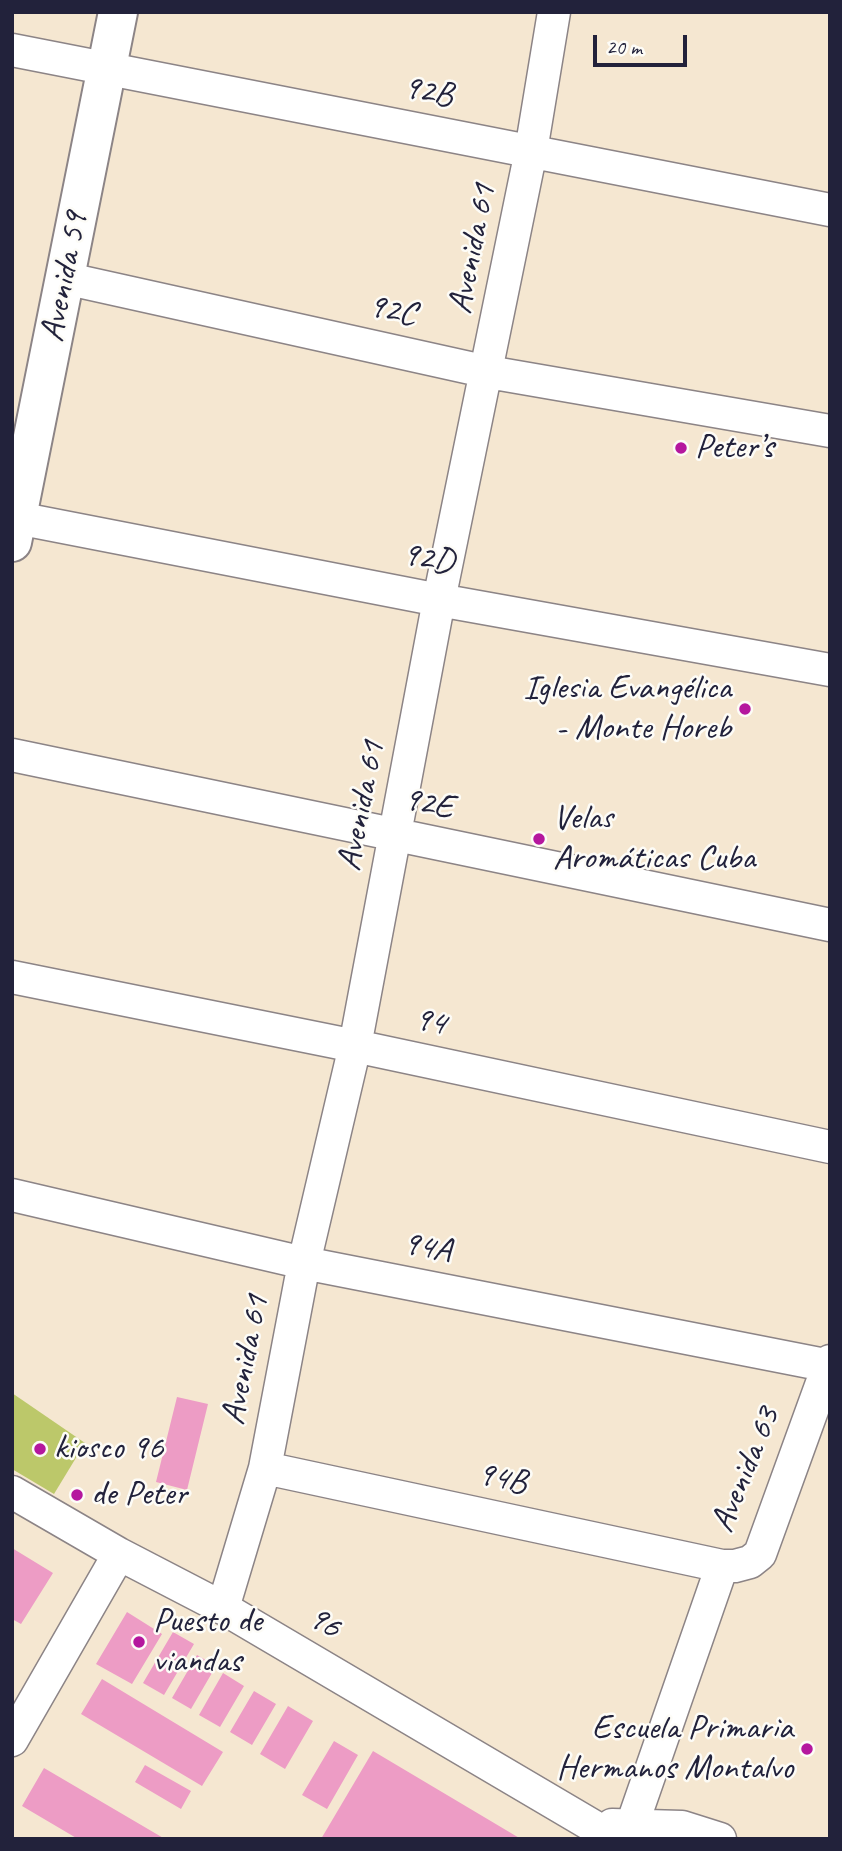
<!DOCTYPE html>
<html>
<head>
<meta charset="utf-8">
<style>
	body { margin:0 }
	#map { position:relative; width:842px; height:1851px; overflow:hidden; background:#f5e7d1; font-family:Caveat,sans-serif }
	canvas { display:block }
	.frame { position:absolute; inset:0; border:14px solid #22223b; pointer-events:none }
	.scale { position:absolute; left:593px; top:35px; width:94px; height:32px; box-sizing:border-box; border:4px solid #22223b; border-top:0; padding-left:9px; font-size:21px; line-height:24px; white-space:nowrap; color:#22223b; -webkit-text-stroke:5px #fdfcf7; paint-order:stroke }
</style>
</head>
<body>
<div id="map">
<canvas width="842" height="1851"></canvas>
<div class="frame"></div>
<div class="scale">20 m</div>
</div>
<script>
const g = document.querySelector('canvas').getContext('2d');
g.lineJoin = 'round';
function paint(path, color) { g.fillStyle = color; g.fill(path, 'evenodd'); }
const shape = rows => new Path2D(rows.map(r => 'M' + r).join(''));
function trace(path, color, width, dash) { g.strokeStyle = color; g.lineWidth = width; g.lineCap = dash ? 'butt' : 'round'; g.setLineDash(dash || []); g.stroke(path); }
function write(font, color, halo, rows, align = 'center') {
  g.font = font + ' Caveat,sans-serif'; g.lineWidth = 5; g.setLineDash([]); g.textBaseline = 'middle'; g.strokeStyle = halo; g.fillStyle = color; for (const [text, x, y, turn = 0] of rows) {
    g.save(); g.translate(x, y); g.rotate((+turn || 0) * Math.PI / 180); g.textAlign = isNaN(turn) ? turn : align; if (halo) g.strokeText(text, 0, 0); g.fillText(text, 0, 0); g.restore();
  }
}
const green = shape([
	[12,1393,85,1443,54,1494,12,1469]
]);
const building = shape([
	[177,1397,208,1404,187,1490,156,1482],
	[12,1548,53,1573,21,1624,12,1619],
	[127,1612,162,1634,132,1684,96,1664],
	[173,1632,194,1644,164,1695,143,1683],
	[197,1655,216,1666,191,1709,172,1698],
	[223,1673,244,1686,220,1727,199,1715],
	[102,1679,223,1752,202,1786,81,1714],
	[254,1691,276,1704,252,1745,230,1732],
	[288,1706,313,1721,285,1769,260,1754],
	[334,1741,358,1755,327,1809,302,1795],
	[373,1751,521,1839,321,1839],
	[145,1765,191,1791,181,1809,135,1782],
	[44,1768,165,1839,78,1839,22,1806]
]);
const street = shape([
	[12,50,830,210],
	[64,278,488,372,830,431],
	[12,517,439,600,830,670],
	[12,755,830,925],
	[12,977,355,1046,830,1147],
	[12,1195,304,1263,830,1366],
	[265,1468,722,1566,735,1566,750,1562,760,1554,830,1361],
	[12,1492,119,1554,223,1608,593,1826],
	[223,1608,265,1468,304,1263,355,1046,439,600,531,151,554,12],
	[12,1740,119,1554],
	[612,1825,682,1827,720,1839],
	[632,1825,722,1566]
]);
const secondary = shape([
	[12,542,118,12]
]);
const markers = [
	[681,448,7,"#b5179e"],
	[745,709,7,"#b5179e"],
	[539,839,7,"#b5179e"],
	[40,1449,7,"#b5179e"],
	[77,1495,7,"#b5179e"],
	[139,1642,7,"#b5179e"],
	[807,1749,7,"#b5179e"]
];
const streetNames = [
	["92B",428,92,11],
	["Avenida 61",473,249,-79],
	["Avenida 59",65,277,-79],
	["92C",392,311,13],
	["92D",428,559,11],
	["92E",428,804,12],
	["Avenida 61",362,806,-79],
	["94",430,1022,12],
	["94A",427,1248,11],
	["Avenida 61",246,1360,-79],
	["Avenida 63",746,1470,-68],
	["94B",502,1479,12],
	["96",324,1623,31]
];
const poiNames = [
	["Peter’s",695,448],
	["Iglesia Evangélica",731,689,"right"],
	["- Monte Horeb",731,729,"right"],
	["Velas",553,819],
	["Aromáticas Cuba",553,859],
	["kiosco 96",54,1449],
	["de Peter",91,1495],
	["Puesto de",153,1622],
	["viandas",153,1662],
	["Escuela Primaria",793,1729,"right"],
	["Hermanos Montalvo",793,1769,"right"]
];
paint(green, '#bcc86a');
paint(building, '#ed9cc5');
trace(street, '#8c8486', 35);
trace(secondary, '#8c8486', 42);
trace(street, '#fff', 32);
trace(secondary, '#fff', 38);
for (const [x, y, r, color] of markers) { const dot = new Path2D(); dot.arc(x, y, r, 0, 2 * Math.PI); g.fillStyle = color; g.fill(dot); trace(dot, '#fdfcf7', 2.5); }
write('35px', '#22223b', '#fdfcf7', streetNames);
write('35px', '#22223b', '#fdfcf7', poiNames, 'left');
</script>
</body>
</html>
